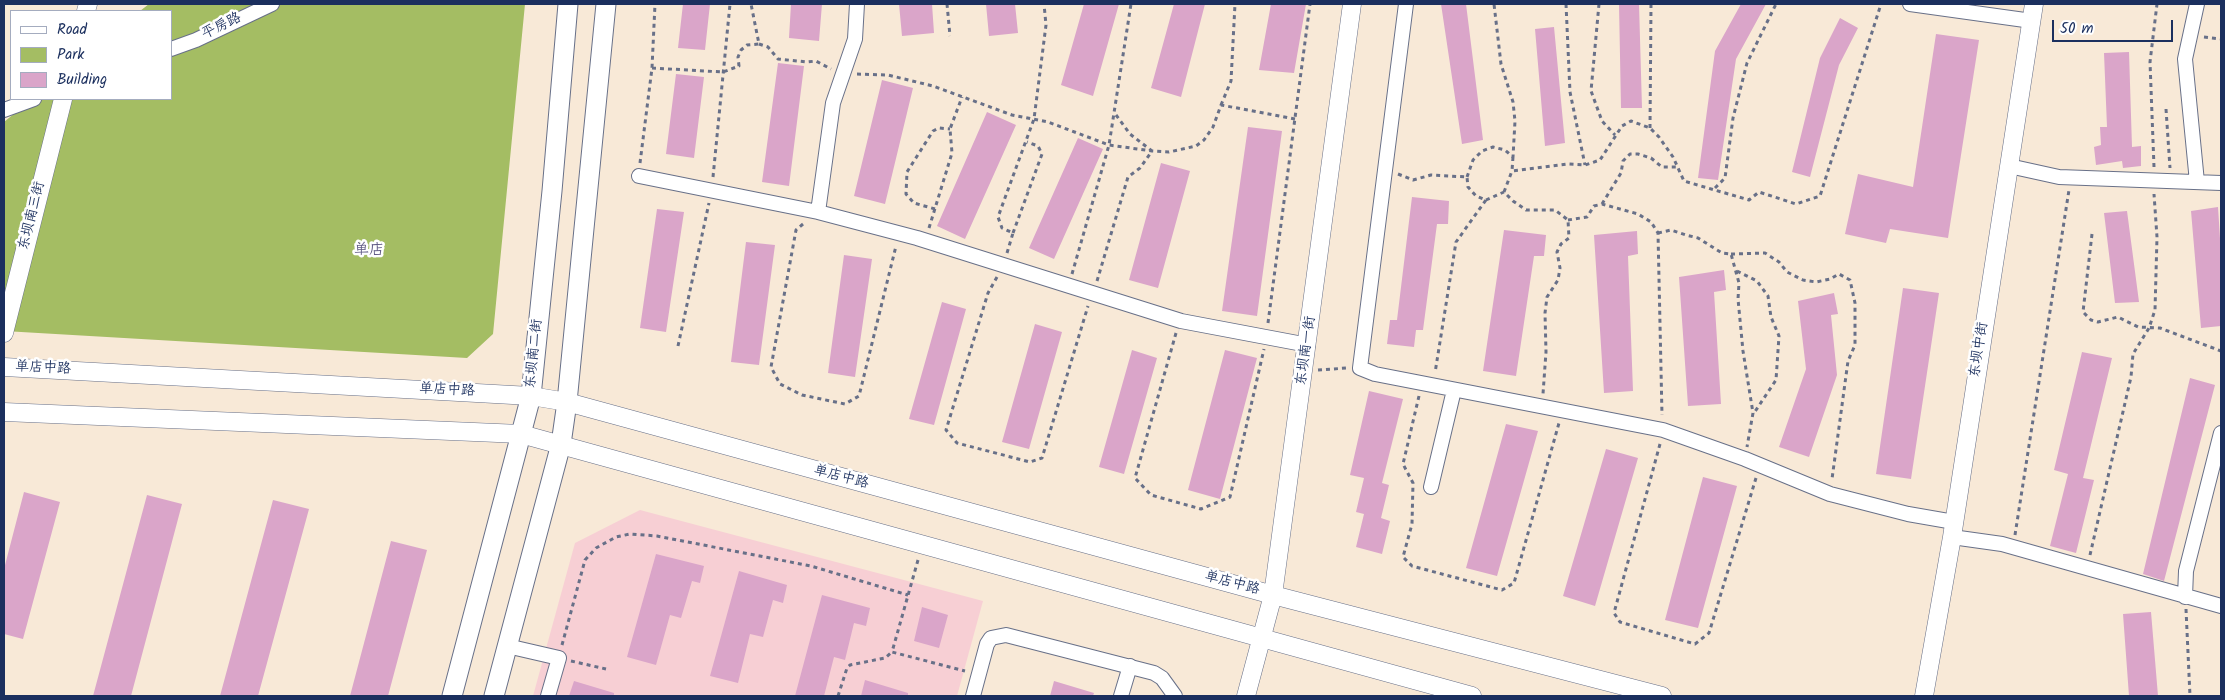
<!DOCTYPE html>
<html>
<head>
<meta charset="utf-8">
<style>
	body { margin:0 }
	#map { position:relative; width:2225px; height:700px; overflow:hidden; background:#f8e9d7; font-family:Kalam,sans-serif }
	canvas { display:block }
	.frame { position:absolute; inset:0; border:5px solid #1b2f5e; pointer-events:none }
	.legend { position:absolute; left:10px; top:10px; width:162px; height:90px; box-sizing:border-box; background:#fff; border:1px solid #a4acbf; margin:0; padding:6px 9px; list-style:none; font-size:15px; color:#1b2f5e }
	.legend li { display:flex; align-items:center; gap:10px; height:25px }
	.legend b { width:25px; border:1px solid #a4acbf }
	.scale { position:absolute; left:2052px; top:20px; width:121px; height:22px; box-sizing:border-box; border:2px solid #1b2f5e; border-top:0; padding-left:6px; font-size:15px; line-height:18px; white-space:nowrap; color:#1b2f5e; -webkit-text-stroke:4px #fff; paint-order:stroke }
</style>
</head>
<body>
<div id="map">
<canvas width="2225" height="700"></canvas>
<div class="frame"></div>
<ul class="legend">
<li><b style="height:6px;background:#fff"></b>Road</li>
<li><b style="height:14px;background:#a4bd63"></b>Park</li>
<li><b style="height:14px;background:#daa5c9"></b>Building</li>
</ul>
<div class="scale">50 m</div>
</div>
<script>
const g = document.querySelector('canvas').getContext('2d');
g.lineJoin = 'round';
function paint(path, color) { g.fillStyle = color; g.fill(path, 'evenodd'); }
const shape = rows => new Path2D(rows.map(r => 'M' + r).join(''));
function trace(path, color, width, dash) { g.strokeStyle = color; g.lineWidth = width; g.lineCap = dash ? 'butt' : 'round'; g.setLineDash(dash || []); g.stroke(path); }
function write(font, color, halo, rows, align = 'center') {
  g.font = font + ' Kalam,"LXGW WenKai TC",sans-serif'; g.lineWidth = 5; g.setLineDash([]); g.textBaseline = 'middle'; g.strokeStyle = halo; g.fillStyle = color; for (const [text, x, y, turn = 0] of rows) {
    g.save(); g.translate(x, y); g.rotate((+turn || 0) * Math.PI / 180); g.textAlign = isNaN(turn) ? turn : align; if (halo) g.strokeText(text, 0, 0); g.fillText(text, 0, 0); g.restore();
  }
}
const built = shape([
	[640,510,983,601,957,696,533,696,575,543]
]);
const green = shape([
	[149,4,525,4,493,334,467,358,4,331,4,122,32,99,171,99,171,11,140,11]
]);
const building = shape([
	[683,4,710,4,705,50,678,48],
	[791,4,822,4,819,41,789,38],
	[899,4,932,4,934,33,902,36],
	[986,4,1015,4,1018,33,989,36],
	[1084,4,1119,4,1093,96,1061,85],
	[1174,4,1205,4,1181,97,1151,88],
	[1271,4,1306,4,1294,73,1259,70],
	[1441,4,1466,4,1483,140,1462,144],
	[1619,4,1639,4,1642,108,1621,108],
	[1741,4,1766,4,1736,59,1718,180,1698,178,1715,51],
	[1840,18,1858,28,1839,65,1810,177,1792,172,1820,58],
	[1554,27,1565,143,1545,146,1535,29],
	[1936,34,1979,40,1948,238,1890,229,1886,243,1845,234,1858,174,1913,187],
	[2129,52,2132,147,2141,146,2141,166,2123,168,2122,161,2096,165,2094,147,2101,145,2100,127,2107,127,2104,53],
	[778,63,804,66,789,186,762,182],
	[676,74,704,77,694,158,666,154],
	[882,80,913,88,885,204,854,196],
	[987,112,1016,125,965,239,937,226],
	[1248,127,1282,131,1257,316,1222,311],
	[1078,138,1103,149,1054,259,1029,248],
	[1161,163,1190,171,1158,288,1129,280],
	[1412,197,1449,201,1448,224,1437,224,1423,330,1416,330,1414,347,1387,344,1390,320,1397,320],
	[2218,207,2221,254,2221,326,2201,328,2191,211],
	[657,209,684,212,666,332,640,328],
	[2127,211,2139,302,2115,303,2104,213],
	[1504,230,1546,235,1544,256,1534,256,1516,376,1483,371],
	[1637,231,1638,254,1628,256,1633,391,1604,393,1594,235],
	[746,242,775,245,759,365,731,362],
	[844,255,872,259,855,377,828,373],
	[1724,270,1726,290,1714,292,1721,404,1688,406,1679,277],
	[1903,288,1939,293,1911,479,1876,474],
	[1834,293,1838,314,1831,315,1837,375,1809,457,1779,447,1806,369,1798,301],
	[942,302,966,309,934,425,909,419],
	[1035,324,1062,332,1029,449,1002,442],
	[1132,350,1157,358,1124,474,1099,467],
	[1225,350,1257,358,1220,499,1188,490],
	[2082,352,2112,358,2083,478,2094,480,2076,553,2050,546,2068,474,2054,470],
	[2190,378,2215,385,2164,581,2143,574],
	[1369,391,1403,399,1382,483,1389,485,1381,518,1390,521,1382,554,1356,547,1364,514,1356,512,1364,478,1350,475],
	[1506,424,1538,431,1497,576,1466,568],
	[1606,449,1638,458,1595,606,1563,596],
	[1703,477,1737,486,1698,628,1665,620],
	[24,492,60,502,23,639,4,634,4,569],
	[147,495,182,504,131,696,93,696],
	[273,500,309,509,258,696,220,696],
	[391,541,427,550,388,696,350,696],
	[656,554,704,566,700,583,692,581,681,618,670,615,656,665,627,657],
	[739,571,787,585,783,603,773,600,763,637,750,634,738,683,710,676],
	[822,595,870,608,866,626,854,623,845,660,834,657,824,696,795,696],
	[922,607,948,615,939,648,914,641],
	[2151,612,2158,696,2129,696,2123,614],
	[865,680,908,693,908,696,861,696],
	[574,681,614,693,614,696,569,696],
	[1054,681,1094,693,1093,696,1050,696]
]);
const path = shape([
	[947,4,950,36],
	[1566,4,1570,92,1585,165],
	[1599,4,1591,91,1602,121,1615,135],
	[2204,37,2221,39],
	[759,44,768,47,778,59,807,62,816,61,831,69],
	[652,68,723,72,739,66,738,57,741,50,747,45,759,44,751,4],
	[857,74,888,75,933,86,1012,115,1048,122,1109,145,1152,151,1169,152,1196,146,1204,140,1213,127,1221,105,1295,119],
	[1221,105,1231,81,1235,4],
	[2166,109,2170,168],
	[1116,115,1130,134,1152,151],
	[1650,128,1651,4],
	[1513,157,1512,171,1568,164,1585,165,1600,160,1622,126,1631,121,1650,128,1659,137,1673,157,1684,181,1749,200,1759,192,1796,204,1820,196,1881,4],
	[640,163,652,68,655,4],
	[2154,167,2150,62,2157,4],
	[1398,174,1413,180,1431,175,1467,177,1468,187,1476,196,1486,200,1456,242,1435,373],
	[713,177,730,4],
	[1467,177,1473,160,1482,151,1493,147,1505,150,1513,157,1515,121,1513,102,1501,64,1494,4],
	[1715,188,1725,178,1733,118,1747,63,1776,4],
	[1504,192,1512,171],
	[1486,200,1504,192,1513,201,1526,210,1555,210,1568,220,1569,238,1561,244,1557,252,1560,268,1558,280,1547,297,1545,313,1546,352,1543,394],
	[1602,204,1621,173,1623,161,1630,154,1638,154,1651,158,1662,167,1676,167],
	[935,209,914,203,906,194,907,172,933,131,939,128,950,129],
	[1568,220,1587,217,1594,206,1602,204,1638,214,1651,222,1658,233,1662,415],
	[803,224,796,230,771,367,780,384,802,395,845,404,859,396,896,246],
	[929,228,952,153,950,129,962,97],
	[1013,233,1042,154,1038,146,1027,142],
	[1658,233,1671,230,1686,235,1698,238,1722,253,1731,254,1739,283,1738,299,1743,351,1753,413,1747,447],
	[2092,234,2083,312,2091,320,2098,322,2118,317,2138,327,2160,328,2221,351],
	[1007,253,1013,233,1002,228,998,217,1034,119,1046,25,1044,4],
	[1731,254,1765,253,1779,262,1787,272,1803,280,1816,282,1830,279,1839,274,1850,280,1855,303,1855,345,1848,361,1832,479],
	[1737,271,1757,281,1768,296,1771,317,1779,336,1776,380,1754,413],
	[1072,274,1109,145,1131,4],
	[997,277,988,293,946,430,957,443,1030,462,1042,458,1088,306],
	[1097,281,1128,177,1140,168,1152,151],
	[1268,323,1310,4],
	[1176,333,1135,478,1151,495,1201,509,1230,497,1264,349],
	[678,346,709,203],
	[1318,370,1347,368],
	[1419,396,1403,464,1413,483,1412,524,1403,557,1412,566,1502,590,1514,583,1559,423],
	[1660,444,1614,613,1620,622,1695,644,1709,633,1756,478],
	[2015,535,2069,190],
	[2090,555,2131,377,2133,354,2149,328,2155,310,2157,237,2154,194],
	[918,560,892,652,965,671],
	[2186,609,2190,696],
	[562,645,585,560,596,548,616,537,630,534,657,536,811,566,908,595],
	[571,661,606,669],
	[838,696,847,668,850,665,885,658,892,652]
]);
const minor = shape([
	[857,4,855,39,833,103,818,212,917,238,1181,321,1308,345],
	[1406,4,1360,368,1375,374,1663,430,1745,459,1830,494,1908,514,1954,522],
	[1910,4,2032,21],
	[171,49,196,40,272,4],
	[4,110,34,99],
	[2009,166,2059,177,2221,183],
	[639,176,818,212],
	[2197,182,2185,59,2197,4],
	[1431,487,1454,390],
	[1952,537,2002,544,2221,606],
	[2185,597,2186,571,2221,433],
	[507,646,559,658,548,696],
	[973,696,987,644,991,638,1006,635,1154,673,1162,678,1175,696],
	[1121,696,1130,666]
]);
const tertiary = shape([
	[86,11,88,4],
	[4,333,63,99],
	[4,367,531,396,567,402,1273,595,1662,696],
	[4,412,521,434,1472,696],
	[1246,696,1273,595,1352,4],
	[1924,696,1952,537,2034,4]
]);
const secondary = shape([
	[452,696,531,396,552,191,568,4],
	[494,696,561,444,567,402,606,4]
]);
const streetNames = [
	["平房路",222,27,-26],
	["东坝南三街",33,216,-76],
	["东坝中街",1980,350,-81],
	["东坝南一街",1307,351,-82],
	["东坝南二街",535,354,-84],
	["单店中路",43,369,3],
	["单店中路",447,391,3],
	["单店中路",841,478,15],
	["单店中路",1232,584,15]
];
const neighbourhoodNames = [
	["单店",369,251]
];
paint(built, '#f7cfd4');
paint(green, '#a4bd63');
paint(building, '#daa5c9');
trace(minor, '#687088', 16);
trace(tertiary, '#687088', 19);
trace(secondary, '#687088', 21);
trace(path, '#687088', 3, [4, 4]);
trace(minor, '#fff', 14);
trace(tertiary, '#fff', 18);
trace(secondary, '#fff', 19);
write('14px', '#1b2f5e', '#fff', streetNames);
write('15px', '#5e5883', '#fff', neighbourhoodNames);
</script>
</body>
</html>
